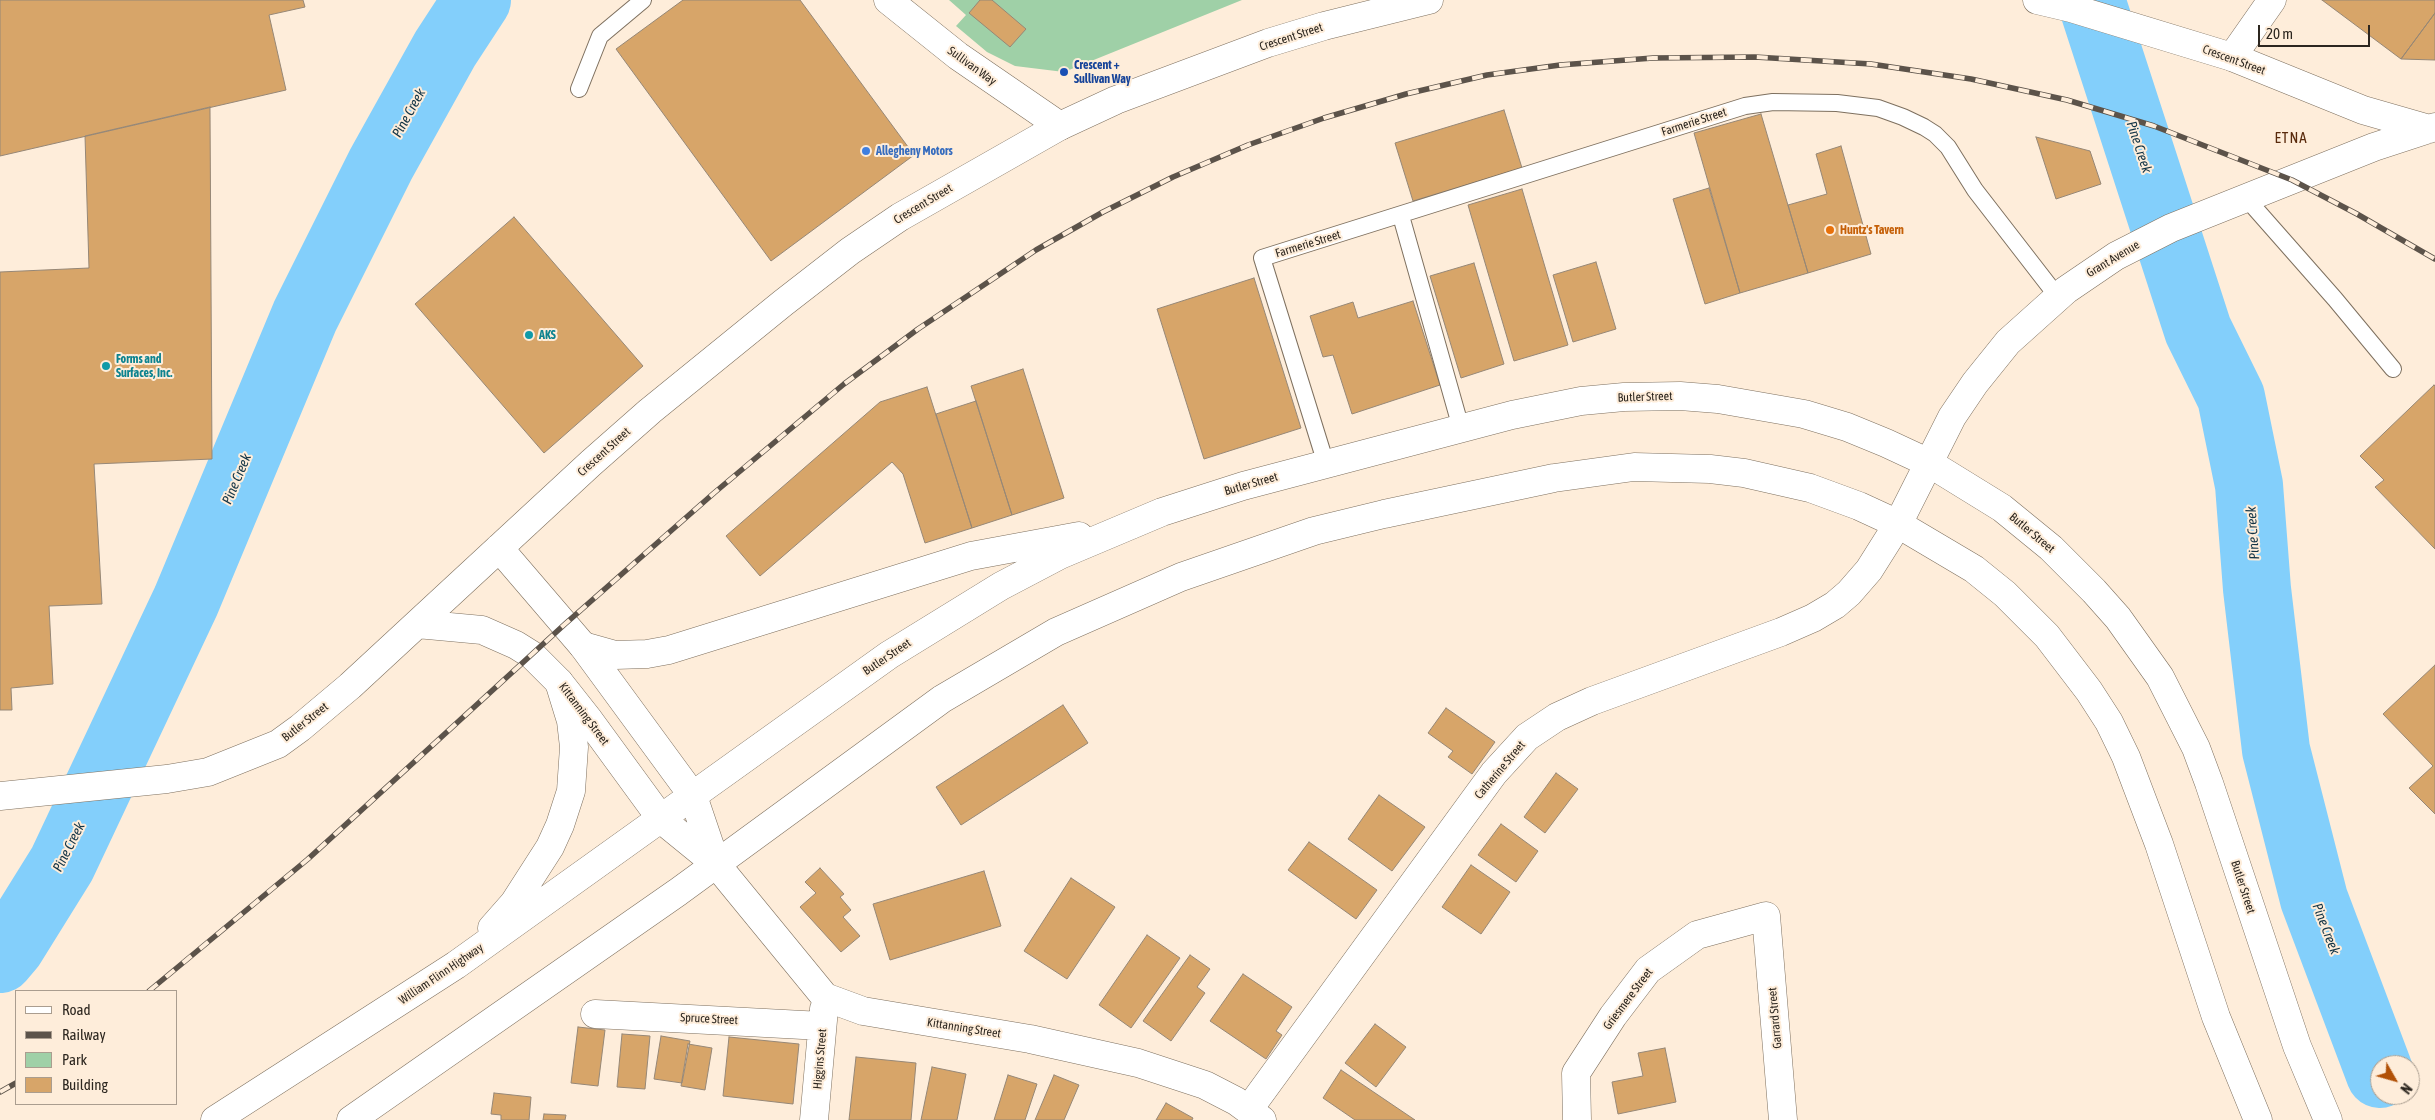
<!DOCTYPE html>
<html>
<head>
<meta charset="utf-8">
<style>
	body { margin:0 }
	#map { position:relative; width:2435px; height:1120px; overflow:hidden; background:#feedda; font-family:"Asap Condensed",sans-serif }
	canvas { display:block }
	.legend { position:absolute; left:15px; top:990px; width:162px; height:115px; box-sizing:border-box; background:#feedda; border:1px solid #aa9d8f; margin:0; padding:6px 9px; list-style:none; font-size:15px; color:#2c261f }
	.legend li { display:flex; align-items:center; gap:10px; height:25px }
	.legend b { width:25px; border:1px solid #aa9d8f }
	.north { position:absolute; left:2370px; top:1055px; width:50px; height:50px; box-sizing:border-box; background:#feedda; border:1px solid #aa9d8f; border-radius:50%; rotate:128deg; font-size:14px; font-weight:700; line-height:20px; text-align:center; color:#2c261f }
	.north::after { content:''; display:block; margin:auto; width:18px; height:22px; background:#b15107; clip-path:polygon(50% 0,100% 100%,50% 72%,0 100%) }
	.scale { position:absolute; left:2258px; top:25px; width:112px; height:22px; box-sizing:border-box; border:2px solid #2c261f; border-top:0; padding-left:6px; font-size:15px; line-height:18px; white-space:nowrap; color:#2c261f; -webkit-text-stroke:4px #feedda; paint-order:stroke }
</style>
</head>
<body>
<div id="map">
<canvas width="2435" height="1120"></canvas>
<ul class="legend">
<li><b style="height:6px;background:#fff"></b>Road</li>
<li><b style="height:6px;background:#5c534a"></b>Railway</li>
<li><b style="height:14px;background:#9fd0a7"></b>Park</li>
<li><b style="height:14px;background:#d7a569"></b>Building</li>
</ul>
<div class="north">N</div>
<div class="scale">20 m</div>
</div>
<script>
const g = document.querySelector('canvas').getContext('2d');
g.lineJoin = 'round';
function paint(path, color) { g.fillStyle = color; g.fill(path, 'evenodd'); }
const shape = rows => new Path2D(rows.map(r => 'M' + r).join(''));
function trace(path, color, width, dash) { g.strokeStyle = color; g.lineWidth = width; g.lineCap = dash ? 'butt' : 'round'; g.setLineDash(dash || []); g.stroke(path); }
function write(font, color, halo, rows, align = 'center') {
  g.font = font + ' "Asap Condensed",sans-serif'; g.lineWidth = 4; g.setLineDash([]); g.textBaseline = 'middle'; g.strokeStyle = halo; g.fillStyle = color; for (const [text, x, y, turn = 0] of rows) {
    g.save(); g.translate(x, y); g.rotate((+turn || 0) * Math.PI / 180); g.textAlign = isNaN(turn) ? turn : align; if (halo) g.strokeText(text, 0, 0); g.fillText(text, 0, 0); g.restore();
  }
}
const green = shape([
	[949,0,1242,0,1064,72,1015,66,987,52,956,26,966,15]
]);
const river = shape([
	[2091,0,2198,330,2231,397,2249,485,2257,589,2276,750,2314,899,2380,1074],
	[0,959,11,946,62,864,186,601,305,316,381,164,445,49,477,0]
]);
const building = shape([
	[0,0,303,0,305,7,269,15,286,90,0,156,0,0],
	[683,0,800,0,914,155,771,261,616,49,683,0],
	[980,0,992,0,1026,29,1010,47,969,13,980,0],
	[2322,0,2435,0,2435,13,2401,59,2322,0],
	[2435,13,2435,60,2401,59,2435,13],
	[210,107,212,459,94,464,102,604,49,606,53,684,11,688,12,710,0,710,0,272,89,268,85,136,210,107],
	[1504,110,1522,168,1413,201,1395,143,1504,110],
	[1761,114,1808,273,1740,293,1694,133,1761,114],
	[2036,137,2090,151,2101,184,2056,199,2036,137],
	[1841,146,1871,254,1808,273,1788,205,1827,194,1816,154,1841,146],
	[1709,188,1740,293,1705,304,1673,199,1709,188],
	[1522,189,1568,345,1514,361,1468,205,1522,189],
	[514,217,643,366,544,453,415,304,514,217],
	[1596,262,1616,329,1573,342,1553,275,1596,262],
	[1474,263,1504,364,1461,378,1430,276,1474,263],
	[1254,278,1301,428,1204,459,1157,309,1254,278],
	[1413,301,1440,385,1352,414,1333,355,1323,357,1310,316,1353,302,1358,318,1413,301],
	[1023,369,1064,498,1012,515,971,386,1023,369],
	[2434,385,2435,386,2435,549,2375,487,2384,480,2360,456,2434,385],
	[927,387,972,528,925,543,903,474,892,462,760,576,726,536,880,402,927,387],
	[976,401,1012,515,972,528,936,414,976,401],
	[2435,665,2435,814,2409,788,2433,766,2383,714,2435,665],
	[1063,705,1088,743,961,825,936,787,1063,705],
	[1446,708,1495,742,1472,774,1448,757,1453,751,1428,733,1446,708],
	[1556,773,1578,789,1545,833,1524,817,1556,773],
	[1379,795,1425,827,1392,871,1348,839,1379,795],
	[1501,824,1538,851,1516,882,1478,855,1501,824],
	[1309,842,1377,890,1356,919,1288,870,1309,842],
	[1471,865,1510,892,1481,934,1442,907,1471,865],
	[820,868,844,894,840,897,851,910,843,917,860,936,841,952,800,907,816,893,805,882,820,868],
	[984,871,1001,926,890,960,873,904,984,871],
	[1071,878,1115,907,1067,979,1024,951,1071,878],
	[1147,935,1180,958,1131,1028,1099,1005,1147,935],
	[1190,955,1210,969,1197,987,1205,993,1171,1041,1143,1021,1190,955],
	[1243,974,1292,1007,1276,1031,1282,1035,1266,1059,1210,1021,1243,974],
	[1375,1024,1406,1047,1376,1087,1345,1063,1375,1024],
	[578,1027,605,1030,598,1086,571,1083,578,1027],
	[622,1034,650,1036,645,1089,617,1087,622,1034],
	[661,1036,690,1041,682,1083,654,1079,661,1036],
	[729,1037,799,1044,793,1104,723,1096,729,1037],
	[688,1044,712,1048,705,1090,681,1086,688,1044],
	[1665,1048,1676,1102,1618,1114,1612,1082,1643,1076,1638,1053,1665,1048],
	[856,1057,916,1063,911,1120,849,1120,856,1057],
	[932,1067,966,1074,957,1120,921,1120,932,1067],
	[1341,1070,1415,1120,1355,1120,1323,1098,1341,1070],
	[1008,1075,1037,1084,1025,1120,994,1120,1008,1075],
	[1054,1075,1079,1085,1064,1120,1035,1120,1054,1075],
	[494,1093,531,1097,529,1120,501,1120,501,1115,491,1114,494,1093],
	[1166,1103,1193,1118,1192,1120,1156,1120,1166,1103],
	[544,1114,566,1115,565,1120,543,1120,544,1114]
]);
const lane = shape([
	[579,89,600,36,643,0],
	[2246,198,2335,299,2393,369],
	[1401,216,1461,428],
	[1326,464,1262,258,1745,106,1773,102,1837,103,1878,108,1903,117,1924,127,1935,134,1948,147,1975,190,2057,296]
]);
const street = shape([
	[888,0,958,56,1060,126],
	[2232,57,2272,0],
	[595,1014,822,1026],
	[1249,1109,1472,803,1494,773,1527,737,1557,717,1592,701,1781,632,1813,618,1835,605,1849,593,1869,570,1898,524],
	[814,1120,824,1009],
	[1577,1120,1576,1073,1613,1016,1648,970,1697,935,1766,916,1783,1120]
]);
const secondary = shape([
	[2037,0,2071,8,2232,57,2363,110,2429,129],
	[1898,524,1952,417,1975,383,2008,342,2066,290,2116,256,2171,228,2374,147,2435,127],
	[499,548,583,646,693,796,716,864],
	[417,624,482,630,516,645,532,655,559,682,589,720,662,820,716,864,825,997,863,1011,1030,1039,1138,1063,1205,1085,1236,1101,1262,1120],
	[0,796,167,779,208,772,278,744,300,728,350,686,591,463,650,411,783,303,850,251,900,217,1060,126,1116,100,1268,43,1324,26,1429,0]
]);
const highway = shape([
	[583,646,615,655,647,654,669,650,971,556,1079,536],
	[492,928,514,903,550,847,560,825,571,791,574,747,571,721,559,682],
	[215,1120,456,965,889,655,1001,586,1060,555,1162,512,1243,486,1512,415,1581,401,1624,397,1680,396,1718,399,1804,414,1847,427,1886,443,1929,463,2002,508,2051,548,2094,591,2118,618,2160,677,2196,748,2209,783,2297,1046,2328,1120],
	[351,1120,678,892,942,699,1056,632,1181,577,1314,531,1384,514,1554,478,1634,467,1710,469,1744,473,1810,488,1859,506,1898,524,1974,569,2005,594,2047,636,2089,691,2109,722,2126,757,2159,844,2216,1017,2258,1120]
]);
const rail = shape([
	[149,991,308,859,565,624,714,493,844,384,918,329,1036,250,1103,212,1173,177,1248,145,1324,118,1406,94,1487,75,1560,65,1653,58,1755,57,1871,64,1971,79,2067,100,2154,126,2292,180,2357,214,2435,259],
	[0,1092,16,1083]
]);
const markers = [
	[1064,72,5,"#1a4fb4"],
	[866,151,5,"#3f7fe0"],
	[1830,230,5,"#e8710a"],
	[529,335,5,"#0f9aa8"],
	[106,366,5,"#0f9aa8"]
];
const streetNames = [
	["Crescent Street",1291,37,-18],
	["Crescent Street",2234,60,20],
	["Sullivan Way",972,66,36],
	["Farmerie Street",1694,122,-18],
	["Crescent Street",923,204,-31],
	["Farmerie Street",1308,244,-17],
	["Grant Avenue",2113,259,-31],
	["Butler Street",1645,397,-2],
	["Crescent Street",604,452,-42],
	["Butler Street",1251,484,-16],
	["Butler Street",2032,533,40],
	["Butler Street",887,657,-34],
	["Kittanning Street",584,714,53],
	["Butler Street",305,722,-38],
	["Catherine Street",1500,770,-50],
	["Butler Street",2243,887,72],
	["William Flinn Highway",441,974,-34],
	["Griesmere Street",1628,999,-53],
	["Garrard Street",1775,1018,-95],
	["Spruce Street",709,1019,3],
	["Kittanning Street",964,1028,9],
	["Higgins Street",820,1059,-85]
];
const transitNames = [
	["Crescent +",1074,65],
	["Sullivan Way",1074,79]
];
const shopNames = [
	["Allegheny Motors",876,151]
];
const foodNames = [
	["Huntz's Tavern",1840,230]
];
const cultureNames = [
	["AKS",539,335],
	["Forms and",116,359],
	["Surfaces, Inc.",116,373]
];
const waterNames = [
	["Pine Creek",409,113,-61],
	["Pine Creek",2139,147,72],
	["Pine Creek",237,479,-67],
	["Pine Creek",2253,533,-94],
	["Pine Creek",69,847,-63],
	["Pine Creek",2326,929,69]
];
const quarterNames = [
	["ETNA",2291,138]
];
paint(green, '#9fd0a7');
trace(river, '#83cffb', 68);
paint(building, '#d7a569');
trace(building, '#968776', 1);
trace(lane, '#7e705f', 18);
trace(street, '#7e705f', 29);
trace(secondary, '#7e705f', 29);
trace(highway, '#7e705f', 29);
trace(lane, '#fff', 16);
trace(street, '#fff', 28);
trace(secondary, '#fff', 28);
trace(highway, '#fff', 28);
trace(rail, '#5c534a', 5.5);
trace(rail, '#feedda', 4, [11]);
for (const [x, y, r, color] of markers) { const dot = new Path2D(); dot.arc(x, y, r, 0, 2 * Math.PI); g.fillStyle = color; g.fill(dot); trace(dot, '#feedda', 2); }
write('12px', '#2c261f', '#feedda', streetNames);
write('bold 12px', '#164399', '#feedda', transitNames, 'left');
write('bold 12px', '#366cbe', '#feedda', shopNames, 'left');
write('bold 12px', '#c56008', '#feedda', foodNames, 'left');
write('bold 12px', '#0d838f', '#feedda', cultureNames, 'left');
write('italic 14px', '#123446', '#feedda', waterNames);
g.letterSpacing = '1px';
write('15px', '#592a0c', '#feedda', quarterNames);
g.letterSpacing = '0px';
</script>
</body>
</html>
